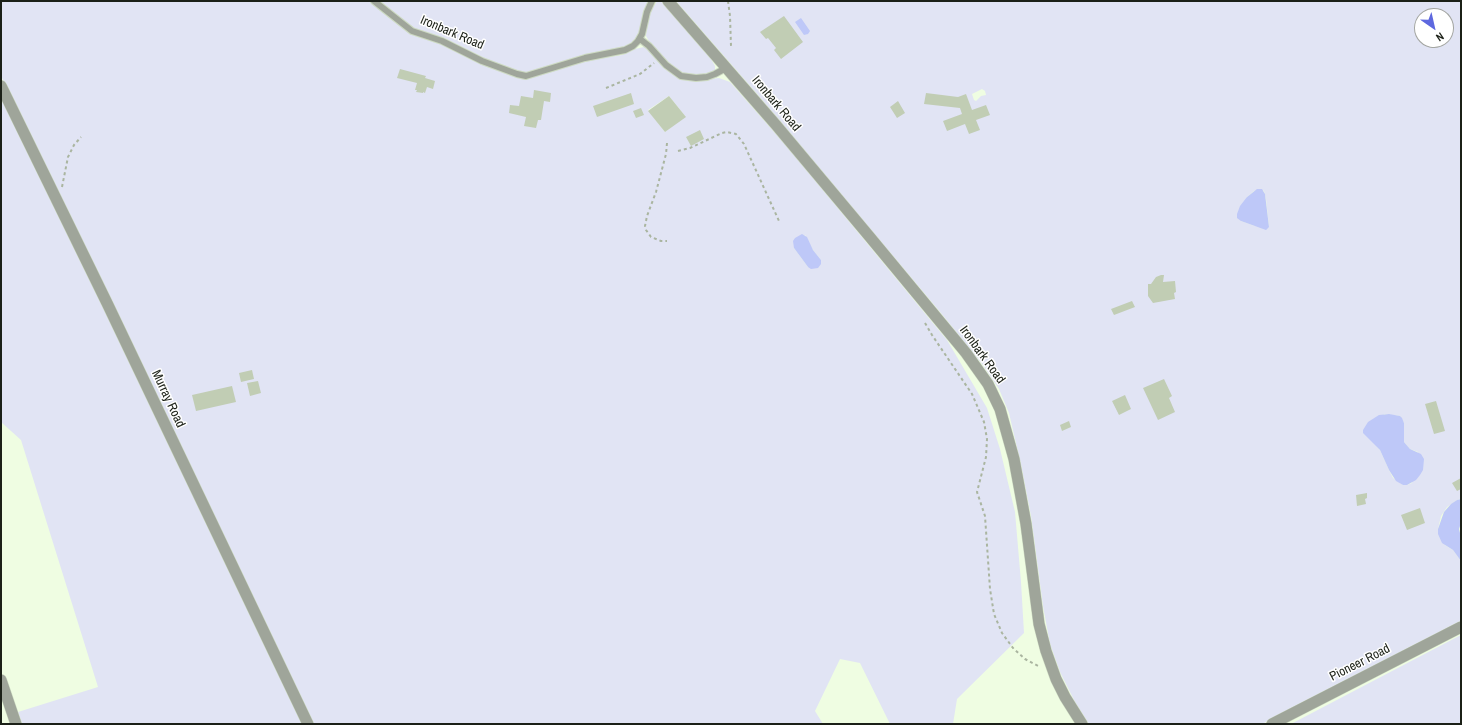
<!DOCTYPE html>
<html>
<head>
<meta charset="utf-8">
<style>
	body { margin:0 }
	#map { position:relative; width:1462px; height:725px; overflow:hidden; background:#effde2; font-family:"Archivo Narrow",sans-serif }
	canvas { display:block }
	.frame { position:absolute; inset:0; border:2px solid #1b2017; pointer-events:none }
	.north { position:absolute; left:1414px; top:8px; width:40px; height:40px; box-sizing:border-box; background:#fff; border:1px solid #a4a6a2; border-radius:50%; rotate:146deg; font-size:11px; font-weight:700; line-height:16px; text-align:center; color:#1b2017 }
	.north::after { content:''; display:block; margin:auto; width:14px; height:18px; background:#5e68df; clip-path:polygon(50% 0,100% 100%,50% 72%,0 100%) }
</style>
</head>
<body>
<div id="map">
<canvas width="1462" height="725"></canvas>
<div class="frame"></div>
<div class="north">N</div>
</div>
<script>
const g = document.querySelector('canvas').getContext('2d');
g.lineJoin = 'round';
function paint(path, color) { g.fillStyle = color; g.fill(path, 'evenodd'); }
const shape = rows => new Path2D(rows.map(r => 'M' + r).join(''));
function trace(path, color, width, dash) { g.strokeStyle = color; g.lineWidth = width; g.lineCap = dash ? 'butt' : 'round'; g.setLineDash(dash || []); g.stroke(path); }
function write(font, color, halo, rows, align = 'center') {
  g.font = font + ' "Archivo Narrow",sans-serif'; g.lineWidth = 3; g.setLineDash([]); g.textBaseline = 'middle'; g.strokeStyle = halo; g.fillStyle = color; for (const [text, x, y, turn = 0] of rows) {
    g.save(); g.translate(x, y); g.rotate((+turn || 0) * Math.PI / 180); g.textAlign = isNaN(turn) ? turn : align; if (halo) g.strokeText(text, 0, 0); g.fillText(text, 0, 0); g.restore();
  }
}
const green = shape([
	[1,1,369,1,406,30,415,35,437,41,484,64,521,78,585,61,622,55,635,49,644,47,650,50,666,68,700,80,719,78,730,82,784,143,947,340,987,408,1000,449,1015,512,1021,582,1024,633,957,699,953,724,890,724,860,663,840,659,815,711,823,724,314,724,79,235,1,76],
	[669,96,685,116,665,132,648,110],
	[805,235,813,250,821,260,808,267,794,248],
	[379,1,649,1,639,33,633,44,620,49,584,55,525,74,513,70,488,60,444,38,416,30,408,25],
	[657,1,661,1,711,59,715,66,715,71,703,75,683,73,668,62,649,41,646,36,647,24,651,11],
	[676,1,1461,1,1461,499,1457,500,1447,507,1441,516,1438,529,1445,545,1453,550,1461,561,1461,622,1262,724,1089,724,1075,702,1060,672,1050,644,1043,606,1031,516,1021,465,1009,413,999,389,982,364,940,312,757,94],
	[1422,16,1446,16,1446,40,1422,40],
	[982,89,985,91,986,95,981,96,976,101,974,100,972,94],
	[1260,189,1264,191,1266,199,1269,227,1255,226,1241,221,1247,197,1254,191],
	[1384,414,1400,416,1404,423,1404,442,1410,449,1418,452,1412,483,1407,485,1403,485,1393,478,1389,470,1380,450,1372,441],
	[1,97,101,301,304,724,22,724,18,712,98,687,21,440,1,422],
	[1461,635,1461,724,1291,724,1415,659]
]);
const water = shape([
	[801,18,810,31,808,34,804,35,795,22],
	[1257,189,1262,189,1265,194,1269,227,1266,230,1241,221,1237,218,1237,214,1240,206,1247,197],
	[802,234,807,237,813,250,821,260,821,264,818,268,811,269,808,267,794,248,793,241,795,238],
	[1389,414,1400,416,1402,418,1404,423,1404,442,1410,449,1421,454,1424,459,1423,470,1420,475,1416,480,1407,485,1403,485,1396,481,1389,470,1380,450,1363,433,1363,430,1368,422,1379,415],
	[1461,499,1461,523,1459,529,1461,537,1461,561,1453,550,1442,543,1438,534,1438,529,1444,512,1451,504,1457,500]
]);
const building = shape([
	[784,16,803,42,781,59,774,50,776,48,768,38,766,39,760,32],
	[400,69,426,76,425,78,435,81,433,89,427,87,425,93,423,92,423,93,416,92,417,90,415,90,417,83,397,78],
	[534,90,551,93,550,102,544,101,541,120,538,120,536,128,524,126,526,117,509,113,510,105,519,106,521,96,533,98],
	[631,93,634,104,597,117,593,106],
	[926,93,958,97,966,94,972,110,986,105,990,115,976,120,980,130,969,134,965,124,947,131,943,121,962,114,960,108,924,104],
	[669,96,686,117,665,132,648,111],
	[898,101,905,113,897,118,890,107],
	[641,108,644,115,636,118,633,111],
	[700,130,704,139,691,146,686,137],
	[1161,275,1164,275,1163,282,1175,281,1176,292,1174,293,1175,299,1153,303,1148,296,1148,284,1151,284,1156,277],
	[1132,301,1135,307,1114,315,1111,309],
	[252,370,254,379,241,382,239,373],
	[1164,379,1172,396,1169,398,1175,412,1158,420,1143,388],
	[258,381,261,393,250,396,247,383],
	[232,386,236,402,196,411,192,395],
	[1125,395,1131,409,1119,415,1112,401],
	[1436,401,1445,431,1434,434,1425,404],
	[1069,421,1071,427,1062,431,1060,425],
	[1461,478,1461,489,1457,491,1452,483],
	[1367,493,1367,498,1365,499,1366,504,1357,506,1356,495],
	[1420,508,1425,523,1407,530,1401,515]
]);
const path = shape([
	[728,1,730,16,731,46],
	[606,88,640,74,654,63],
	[667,143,666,154,656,192,647,216,645,226,646,230,651,237,661,241,667,241],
	[678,151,690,148,722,133,727,132,736,134,744,144,779,221],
	[62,187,68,157,74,145,81,137],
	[925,323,932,335,972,394,984,422,987,439,986,457,977,492,985,516,990,589,994,614,1002,633,1013,648,1025,659,1040,667]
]);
const service = shape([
	[374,1,412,31,442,41,482,61,517,74,526,76,585,58,625,50,633,46,638,41,642,34,647,12,652,1],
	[640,39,649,46,666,65,681,76,696,78,707,77,715,74,726,68]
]);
const minor = shape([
	[1,86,107,303,308,724],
	[1,680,16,724],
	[1272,724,1461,627]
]);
const tertiary = shape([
	[668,1,776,125,869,236,966,353,988,384,1000,409,1014,459,1026,524,1039,624,1046,651,1056,679,1065,697,1082,724]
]);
const streetNames = [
	["Ironbark Road",452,33,23],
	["Ironbark Road",776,104,50],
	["Ironbark Road",982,355,54],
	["Murray Road",168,399,65],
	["Pioneer Road",1360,663,-27]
];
paint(green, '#e1e4f4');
paint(water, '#bec8f8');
paint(building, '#c1cdb4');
trace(service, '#cddac2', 8);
trace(minor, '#cddac2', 12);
trace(tertiary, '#cddac2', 12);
trace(path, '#aab5a0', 2, [3, 3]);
trace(service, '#9fa59a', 6);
trace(minor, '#9fa59a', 11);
trace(tertiary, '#9fa59a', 11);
write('13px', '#1b2017', '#fff', streetNames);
</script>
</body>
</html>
